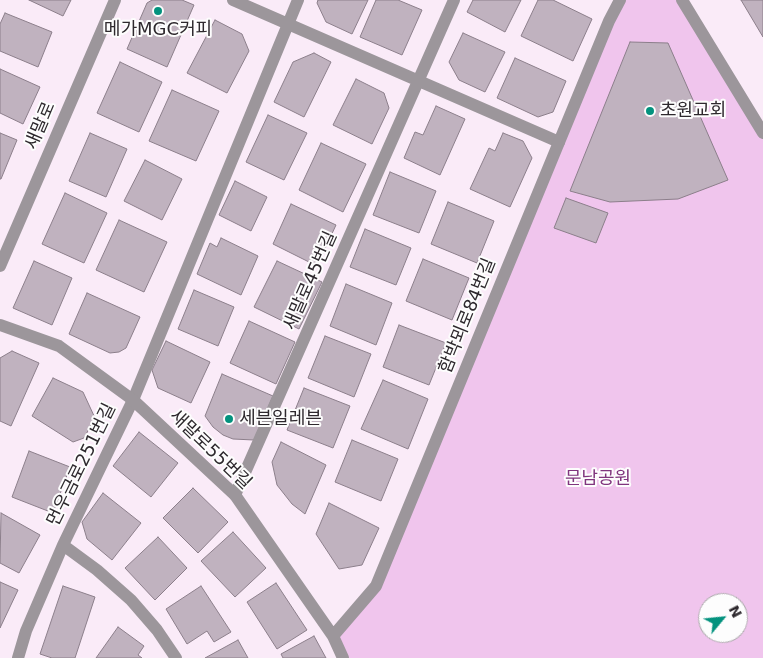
<!DOCTYPE html>
<html>
<head>
<meta charset="utf-8">
<style>
	body { margin:0 }
	#map { position:relative; width:763px; height:658px; overflow:hidden; background:#faebf8; font-family:"DejaVu Sans",sans-serif }
	canvas { display:block }
	.north { position:absolute; left:698px; top:593px; width:50px; height:50px; box-sizing:border-box; background:#fdfdfd; border:1px solid #aaa8aa; border-radius:50%; rotate:62deg; font-size:14px; font-weight:700; line-height:20px; text-align:center; color:#2e292e }
	.north::after { content:''; display:block; margin:auto; width:18px; height:22px; background:#03927e; clip-path:polygon(50% 0,100% 100%,50% 72%,0 100%) }
</style>
</head>
<body>
<div id="map">
<canvas width="763" height="658"></canvas>
<div class="north">N</div>
</div>
<script>
const g = document.querySelector('canvas').getContext('2d');
g.lineJoin = 'round';
function paint(path, color) { g.fillStyle = color; g.fill(path, 'evenodd'); }
const shape = rows => new Path2D(rows.map(r => 'M' + r).join(''));
function trace(path, color, width, dash) { g.strokeStyle = color; g.lineWidth = width; g.lineCap = dash ? 'butt' : 'round'; g.setLineDash(dash || []); g.stroke(path); }
function write(font, color, halo, rows, align = 'center') {
  g.font = font + ' "DejaVu Sans","Noto Sans KR",sans-serif'; g.lineWidth = 4; g.setLineDash([]); g.textBaseline = 'middle'; g.strokeStyle = halo; g.fillStyle = color; for (const [text, x, y, turn = 0] of rows) {
    g.save(); g.translate(x, y); g.rotate((+turn || 0) * Math.PI / 180); g.textAlign = isNaN(turn) ? turn : align; if (halo) g.strokeText(text, 0, 0); g.fillText(text, 0, 0); g.restore();
  }
}
const green = shape([
	[620,0,682,0,763,133,763,658,343,658,333,636,376,586],
	[708,603,738,603,738,633,708,633]
]);
const building = shape([
	[29,0,71,0,63,16,29,0],
	[152,0,182,0,194,5,167,67,127,49,147,3,152,0],
	[318,0,368,0,352,34,326,22,317,3,318,0],
	[376,0,398,0,422,10,402,55,360,37,376,0],
	[473,0,521,0,505,32,467,12,473,0],
	[538,0,553,0,592,19,573,61,521,36,538,0],
	[741,0,763,0,763,37,741,0],
	[5,13,52,32,38,67,0,51,0,24,5,13],
	[215,20,242,34,249,51,227,93,187,73,215,20],
	[463,33,505,52,485,92,459,80,449,62,463,33],
	[630,42,668,43,728,180,678,199,610,202,570,191,630,42],
	[314,53,331,62,304,117,274,102,293,62,314,53],
	[515,58,566,81,553,112,538,117,497,98,515,58],
	[120,62,162,82,139,132,97,113,120,62],
	[0,69,40,87,23,124,0,113,0,69],
	[356,79,384,93,389,108,372,144,333,125,356,79],
	[172,90,219,111,196,161,149,141,172,90],
	[436,106,465,119,440,175,404,158,415,132,423,135,436,106],
	[268,115,307,133,284,180,246,162,268,115],
	[0,133,17,140,1,179,0,179,0,133],
	[90,133,127,149,106,197,69,181,90,133],
	[503,133,523,141,532,158,510,207,470,189,489,148,495,151,503,133],
	[321,143,366,164,343,212,299,190,321,143],
	[145,160,182,179,162,220,124,201,145,160],
	[390,172,436,191,419,233,373,215,390,172],
	[235,181,267,197,251,231,219,215,235,181],
	[65,193,107,213,84,263,42,244,65,193],
	[566,198,608,213,596,243,554,228,566,198],
	[448,202,494,221,477,263,431,244,448,202],
	[291,204,336,225,317,266,273,244,291,204],
	[119,220,167,242,144,292,96,270,119,220],
	[365,229,411,248,396,285,350,267,365,229],
	[221,238,258,256,241,295,197,274,210,243,217,247,221,238],
	[423,259,469,278,452,320,406,301,423,259],
	[34,261,72,278,52,325,13,308,34,261],
	[277,261,322,282,299,329,254,307,277,261],
	[346,284,392,303,376,345,330,326,346,284],
	[194,290,234,307,218,346,178,329,194,290],
	[87,293,140,317,126,348,119,352,110,353,69,334,87,293],
	[249,321,295,342,276,384,230,363,249,321],
	[399,325,446,343,429,385,383,367,399,325],
	[325,336,371,354,354,397,308,378,325,336],
	[166,341,210,362,191,403,158,388,152,370,166,341],
	[12,351,39,363,11,426,0,421,0,358,12,351],
	[222,374,273,396,254,440,233,439,223,435,213,427,205,416,222,374],
	[53,378,83,392,95,418,84,438,73,442,32,416,53,378],
	[383,380,428,399,408,449,361,429,383,380],
	[304,388,350,406,333,448,287,430,304,388],
	[139,432,178,463,151,497,113,466,139,432],
	[352,440,398,459,381,501,335,482,352,440],
	[281,442,326,465,305,514,292,504,277,485,272,462,281,442],
	[29,451,70,467,53,513,12,497,29,451],
	[193,488,228,522,198,553,163,518,193,488],
	[103,493,141,523,112,560,87,539,82,522,103,493],
	[329,503,379,528,362,565,339,569,316,534,329,503],
	[1,513,40,535,19,573,0,563,1,513],
	[233,532,266,568,235,597,201,561,233,532],
	[158,537,187,568,155,600,125,568,158,537],
	[0,582,18,590,0,628,0,582],
	[276,583,307,630,277,649,247,602,276,583],
	[63,586,95,597,75,658,52,658,40,654,63,586],
	[201,586,231,632,214,642,207,631,187,644,166,609,201,586],
	[118,627,144,646,138,655,142,658,96,658,118,627],
	[314,636,326,658,283,658,281,654,314,636],
	[238,640,248,658,205,658,238,640]
]);
const service = shape([
	[233,0,559,142],
	[682,0,763,133],
	[235,495,454,0],
	[63,545,97,570,131,600,157,630,176,658],
	[18,658,26,631,63,545,133,400,298,0]
]);
const minor = shape([
	[0,325,59,346,133,400,235,495,333,636,343,658],
	[333,636,376,586,609,21,620,0]
]);
const tertiary = shape([
	[0,266,115,0]
]);
const markers = [
	[158,11,5,"#03927e"],
	[650,111,5,"#03927e"],
	[229,419,5,"#03927e"]
];
const poiNames = [
	["메가MGC커피",158,30,"center"],
	["초원교회",660,111],
	["세븐일레븐",239,419]
];
const streetNames = [
	["새말로",41,126,-67],
	["새말로45번길",311,281,-66],
	["함박뫼로84번길",468,316,-68],
	["새말로55번길",210,450,44],
	["먼우금로251번길",82,465,-64]
];
const parkNames = [
	["문남공원",598,479]
];
paint(green, '#f0c5ed');
paint(building, '#c0b2bf');
trace(building, '#8c7f8b', 1);
trace(service, '#9c969b', 12);
trace(minor, '#9c969b', 12);
trace(tertiary, '#9c969b', 12);
for (const [x, y, r, color] of markers) { const dot = new Path2D(); dot.arc(x, y, r, 0, 2 * Math.PI); g.fillStyle = color; g.fill(dot); trace(dot, '#fdfdfd', 2); }
write('18px', '#2e292e', '#fdfdfd', poiNames, 'left');
write('18px', '#2e292e', '#fdfdfd', streetNames);
write('18px', '#80357e', '#fdfdfd', parkNames);
</script>
</body>
</html>
